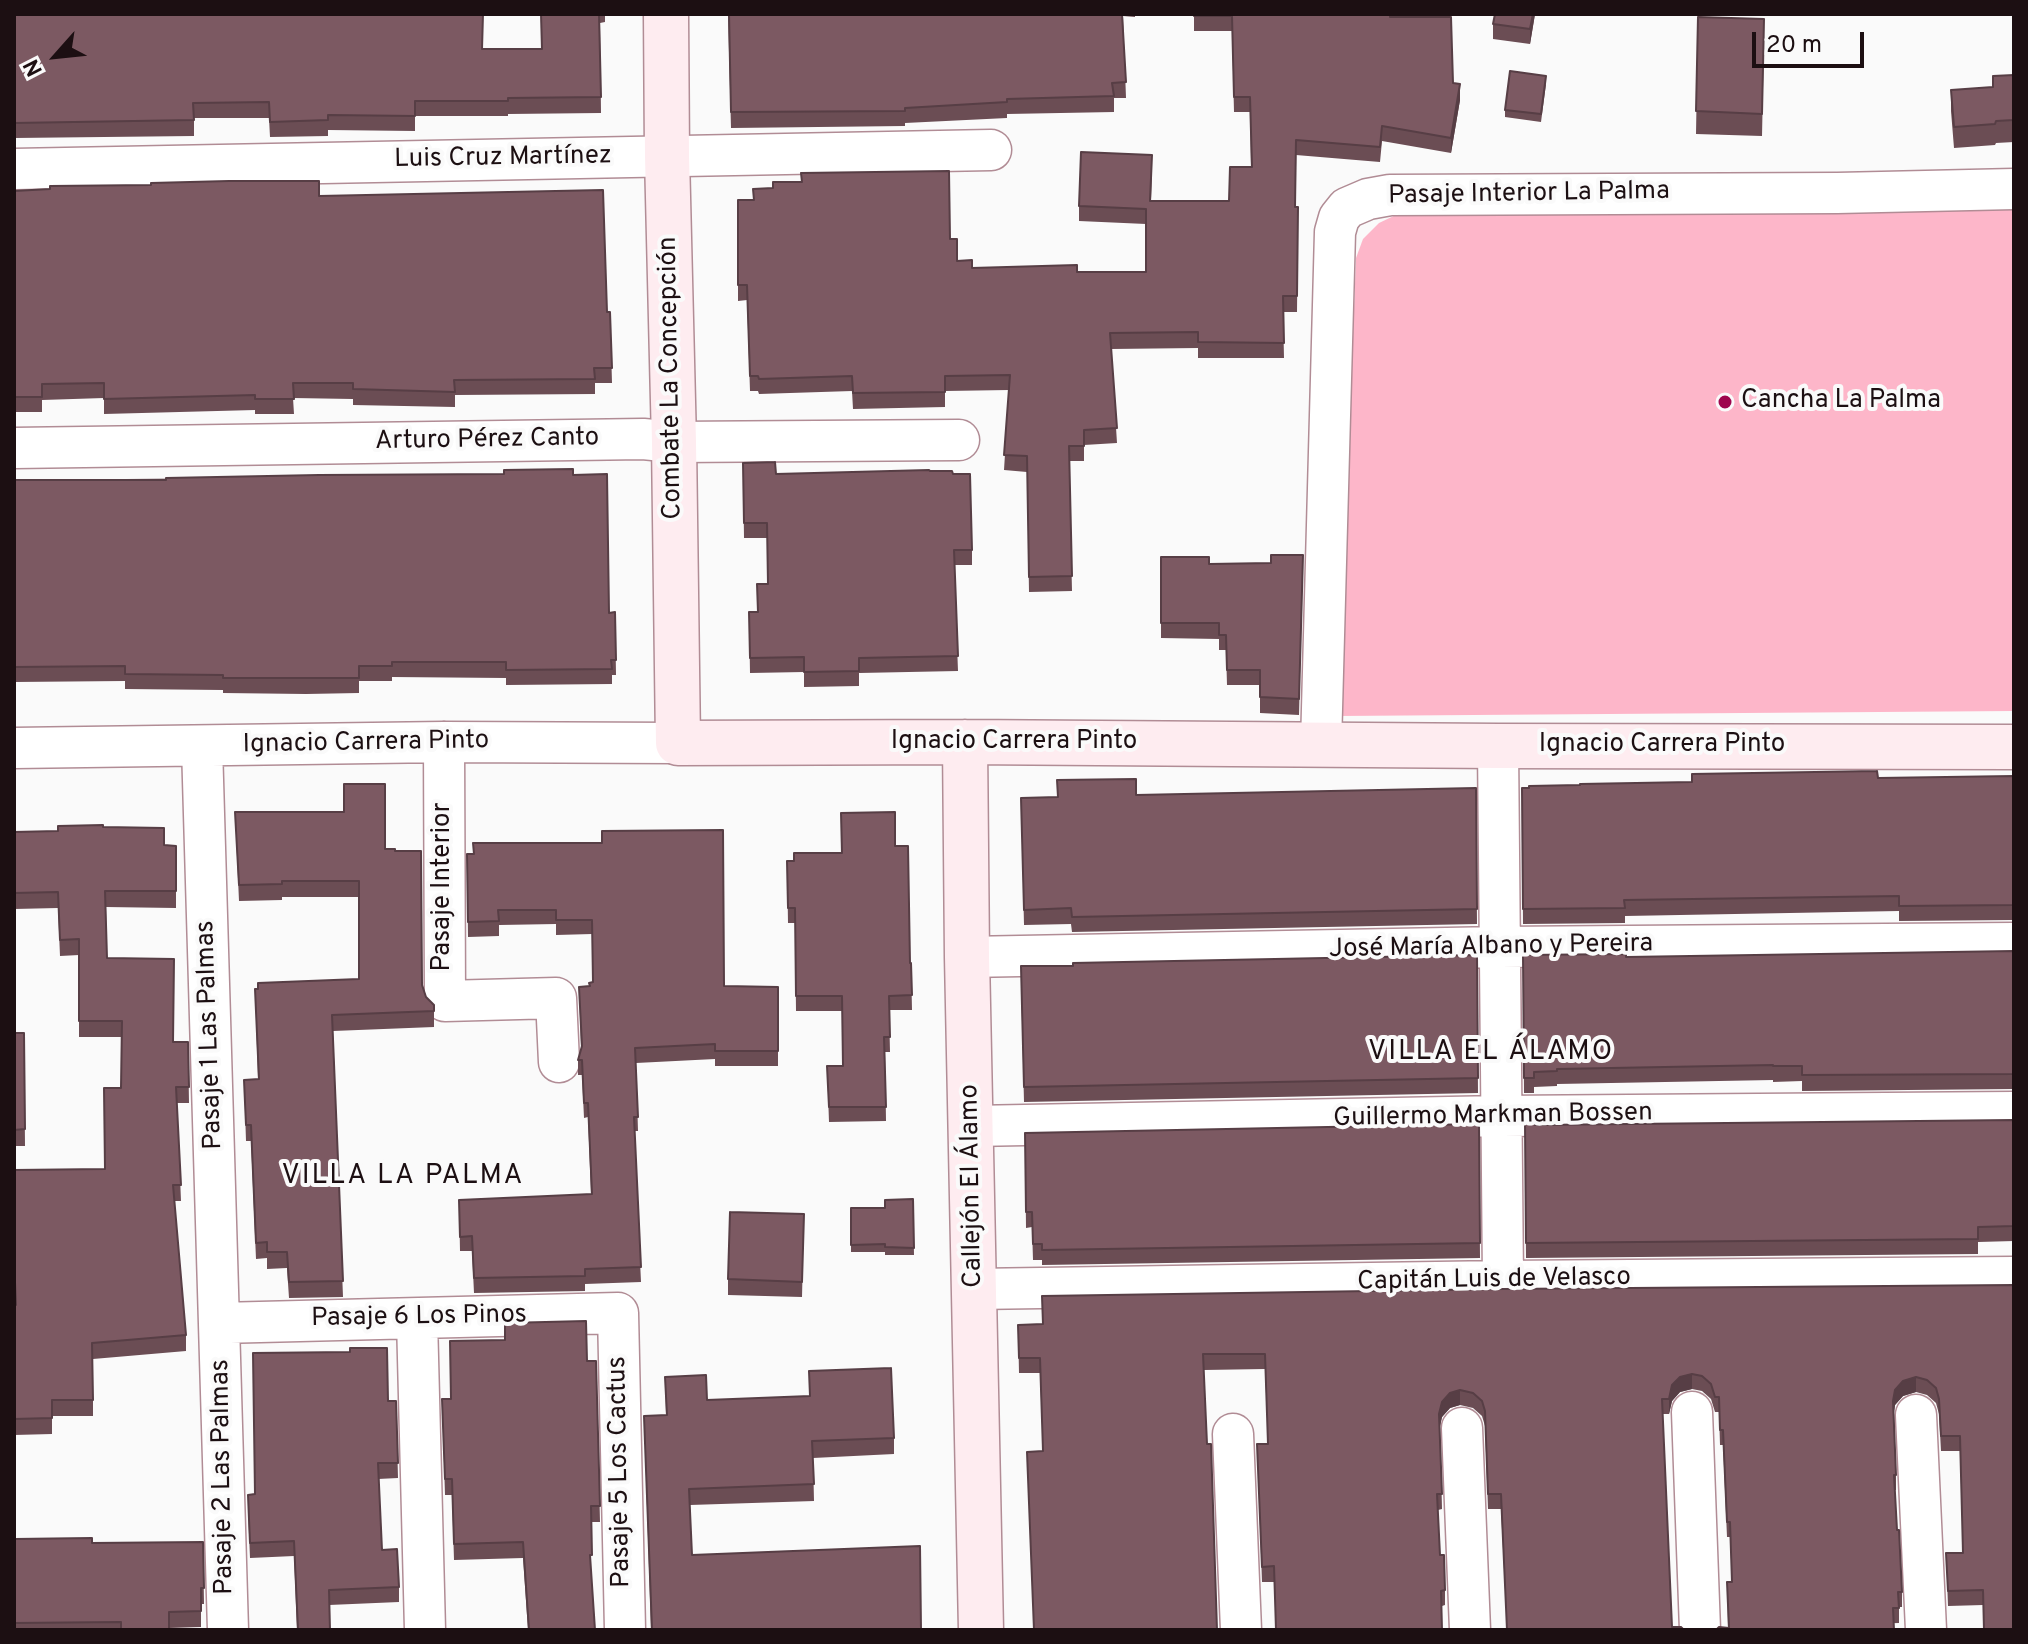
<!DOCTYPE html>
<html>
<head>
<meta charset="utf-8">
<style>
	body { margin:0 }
	#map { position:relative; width:2028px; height:1644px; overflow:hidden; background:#fafafa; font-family:Overpass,sans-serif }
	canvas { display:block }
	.frame { position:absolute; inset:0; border:16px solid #1c0f12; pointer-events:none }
	.north { position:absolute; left:16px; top:16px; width:80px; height:80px; -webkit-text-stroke:6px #fafafa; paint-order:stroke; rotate:243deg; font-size:22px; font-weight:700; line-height:32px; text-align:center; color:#1c0f12 }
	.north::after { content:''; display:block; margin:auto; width:28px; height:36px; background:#1c0f12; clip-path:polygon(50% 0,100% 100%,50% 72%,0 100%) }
	.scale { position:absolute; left:1752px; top:32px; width:112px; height:36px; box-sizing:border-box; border:4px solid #1c0f12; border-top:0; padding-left:10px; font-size:24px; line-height:28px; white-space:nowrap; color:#1c0f12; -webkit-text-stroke:6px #fafafa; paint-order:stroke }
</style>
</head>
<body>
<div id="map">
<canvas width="2028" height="1644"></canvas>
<div class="frame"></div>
<div class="north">N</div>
<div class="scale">20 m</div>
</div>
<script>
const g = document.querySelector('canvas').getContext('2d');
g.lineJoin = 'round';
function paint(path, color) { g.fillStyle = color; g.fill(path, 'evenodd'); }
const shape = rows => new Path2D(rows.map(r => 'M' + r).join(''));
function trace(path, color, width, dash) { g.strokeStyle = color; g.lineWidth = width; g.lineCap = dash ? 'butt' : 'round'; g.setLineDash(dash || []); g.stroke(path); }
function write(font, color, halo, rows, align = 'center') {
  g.font = font + ' Overpass,sans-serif'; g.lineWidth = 8; g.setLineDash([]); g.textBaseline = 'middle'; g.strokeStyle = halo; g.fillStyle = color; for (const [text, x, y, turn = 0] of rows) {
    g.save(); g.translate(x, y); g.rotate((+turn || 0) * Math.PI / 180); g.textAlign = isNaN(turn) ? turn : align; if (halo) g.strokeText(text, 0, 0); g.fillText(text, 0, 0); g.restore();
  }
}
const green = shape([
	[2014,201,2014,711,1338,716,1356,258,1363,239,1379,223,1400,213]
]);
const street = shape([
	[14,169,991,150],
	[14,448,643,439,674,442,959,440],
	[444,742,445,1001,556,998,559,1062],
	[1321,745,1335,232,1339,218,1347,208,1368,199,1390,195,1837,193,2014,189],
	[202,746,228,1630],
	[1498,746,1503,1281],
	[14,748,444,742,678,743],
	[967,957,1500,947,2014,943],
	[972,1126,1502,1116,2014,1112],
	[975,1289,1503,1281,2014,1277],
	[417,1319,425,1630],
	[220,1323,618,1313,625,1630],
	[1692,1412,1700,1630],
	[1916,1415,1926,1630],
	[1462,1428,1470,1630],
	[1233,1434,1241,1630]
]);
const secondary = shape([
	[666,14,667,156,674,442,678,743,965,742,1498,746,2014,747],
	[965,742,967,957,981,1630]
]);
const wall = shape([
	[14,14,483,49,542,49,541,14,605,14,605,22,600,23,601,113,508,114,508,116,415,116,415,131,328,130,328,136,270,137,269,118,194,118,194,136,14,138],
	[728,14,1135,14,1135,17,1123,16,1126,98,1114,98,1114,112,1007,114,1007,118,905,123,905,126,731,128],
	[1194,14,1391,14,1390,17,1453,83,1460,100,1451,153,1382,141,1380,162,1296,155,1295,207,1298,207,1297,312,1283,312,1284,358,1198,358,1198,348,1111,349,1117,443,1084,445,1084,461,1069,461,1072,591,1029,592,1027,472,1004,470,1009,390,945,391,945,407,853,409,852,391,759,394,758,391,750,391,747,300,738,301,738,200,950,239,957,261,972,268,1077,272,1146,272,1146,224,1079,221,1079,206,1152,170,1151,201,1229,201,1251,167,1250,112,1234,112,1232,31,1194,31],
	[1535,14,1530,44,1493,39,1493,24],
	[1698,17,1764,41,1762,136,1696,134],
	[2014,75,2014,142,1996,143,1995,145,1954,148,1951,111,1951,90,1993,87],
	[1546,84,1541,122,1505,117,1505,110],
	[14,191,319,196,607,312,610,312,612,383,595,383,595,394,455,395,455,407,353,405,353,399,293,398,294,414,255,414,255,410,104,414,104,398,42,400,42,412,14,412],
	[743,463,776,474,972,550,972,565,954,565,958,671,859,673,859,686,804,687,804,672,750,673,749,612,757,612,768,584,767,538,744,538],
	[573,475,609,613,615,612,616,675,612,675,612,684,506,685,506,678,392,677,392,681,359,681,359,693,306,694,223,693,223,690,125,689,125,681,14,682,14,480],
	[1303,555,1299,715,1260,713,1260,685,1227,685,1226,650,1219,650,1219,639,1161,638,1161,557,1209,564,1271,563],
	[2014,776,2014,920,1899,921,1899,911,1625,916,1625,923,1523,924,1522,788,1878,778],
	[1057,780,1136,795,1476,788,1477,924,1072,932,1071,924,1024,925,1021,798,1058,797],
	[235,812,385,849,426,997,434,1005,434,1027,333,1031,343,1297,289,1298,287,1268,267,1269,267,1258,256,1259,251,1141,246,1141,244,1080,258,1079,255,989,359,979,359,897,282,897,282,900,239,901],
	[103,827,164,845,176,846,176,908,106,907,107,958,173,1042,188,1042,189,1103,177,1103,181,1201,174,1201,186,1335,186,1351,93,1359,93,1416,52,1416,52,1434,14,1435,14,1305,105,1169,121,1088,122,1037,79,1037,79,955,60,956,58,908,14,909,14,832,58,831],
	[895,846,910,963,911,963,912,1010,889,1010,890,1052,885,1052,886,1121,829,1122,827,1066,843,1066,842,1011,796,1011,795,923,788,923,787,861],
	[467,854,724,986,778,987,778,1066,715,1066,715,1059,636,1063,638,1131,634,1131,641,1282,585,1284,585,1291,474,1293,472,1251,460,1251,459,1200,591,1194,588,1117,584,1118,582,1075,578,1075,578,1060,581,1048,579,987,589,986,592,982,592,934,556,935,556,924,499,925,499,936,468,937],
	[2014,951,2014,1089,1802,1091,1802,1081,1773,1082,1773,1080,1557,1084,1557,1086,1534,1087,1534,1093,1524,1093,1523,955,1626,957],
	[1477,955,1478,1093,1024,1102,1021,982],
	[14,1033,24,1033,25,1146,14,1146],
	[2014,1120,2014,1241,1978,1242,1978,1254,1526,1258,1525,1124,1535,1125],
	[1479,1124,1480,1258,1042,1265,1042,1260,1033,1260,1032,1227,1026,1228,1025,1133],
	[913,1199,914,1255,885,1255,885,1252,851,1252,851,1208,885,1208],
	[804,1214,802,1297,728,1295,728,1279],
	[2014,1285,1983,1605,1948,1606,1946,1553,1963,1553,1960,1451,1941,1451,1939,1414,1936,1403,1927,1395,1916,1392,1903,1396,1895,1405,1894,1413,1896,1475,1896,1490,1894,1490,1902,1592,1902,1607,1899,1607,1899,1623,1728,1628,1727,1582,1732,1582,1730,1537,1727,1537,1723,1445,1720,1445,1719,1412,1715,1412,1711,1399,1702,1391,1692,1389,1680,1392,1672,1401,1669,1414,1662,1414,1672,1627,1684,1630,1507,1630,1501,1509,1488,1509,1485,1426,1482,1416,1473,1408,1460,1405,1450,1408,1442,1417,1440,1427,1442,1509,1438,1510,1440,1555,1445,1590,1445,1605,1442,1606,1274,1582,1262,1582,1257,1444,1268,1444,1265,1369,1204,1370,1043,1452,1040,1373,1019,1373,1018,1325],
	[587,1361,596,1361,600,1522,591,1522,591,1571,595,1630,528,1630,523,1558,454,1560,452,1495,445,1495,442,1399,451,1399],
	[809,1371,894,1438,894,1454,813,1458,814,1501,690,1505,692,1555,651,1630,644,1416,666,1415,665,1377,707,1400,810,1396],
	[388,1401,396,1401,398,1478,378,1479,382,1550,399,1587,399,1602,329,1605,330,1630,297,1630,294,1556,250,1558,248,1510,255,1494],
	[14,1515,15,1539,92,1543,203,1542,204,1604,201,1604,201,1627,169,1628,169,1630,14,1630]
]);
const shadedWall = shape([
	[1533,14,1535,14,1530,44,1530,29],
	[1460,84,1460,100,1451,153,1451,138],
	[1692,1374,1692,1389,1680,1392,1672,1401,1669,1414,1669,1399,1672,1385,1680,1377],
	[1916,1377,1916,1392,1903,1396,1895,1405,1893,1416,1893,1401,1895,1390,1903,1381],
	[1460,1390,1460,1405,1450,1408,1442,1417,1439,1429,1439,1414,1442,1402,1450,1393]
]);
const building = shape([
	[14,14,483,14,482,49,542,49,541,14,599,14,601,97,508,98,508,101,415,101,415,116,328,115,328,120,270,122,269,102,193,103,194,120,14,123,14,14],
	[729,14,1122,14,1126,82,1112,83,1114,96,1007,99,1007,102,905,108,905,111,731,112,729,14],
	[1194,14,1390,14,1390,17,1451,17,1453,83,1460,84,1451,138,1382,126,1380,147,1296,140,1295,207,1298,207,1297,296,1283,296,1284,343,1198,342,1198,332,1110,333,1117,428,1084,430,1084,446,1069,446,1072,576,1029,577,1027,456,1004,455,1010,375,945,376,945,392,853,393,852,376,759,379,758,376,750,376,747,285,738,285,738,200,754,200,753,189,773,188,773,182,802,182,801,173,949,171,950,239,957,239,957,261,972,260,972,268,1077,265,1077,272,1146,272,1146,209,1079,206,1081,152,1152,155,1150,201,1229,201,1230,167,1252,167,1250,97,1234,97,1232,16,1194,16,1194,14],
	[1495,14,1533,14,1530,29,1493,24,1495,14],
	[1698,17,1764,19,1762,114,1696,111,1698,17],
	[1510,71,1546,76,1541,114,1505,110,1510,71],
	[2014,75,2014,120,1996,121,1995,124,1954,127,1951,90,1993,87,1993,76,2014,75],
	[229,181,319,181,319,196,603,190,607,312,610,312,612,368,594,368,595,379,454,380,455,392,353,389,353,383,293,383,294,399,255,399,255,395,104,399,104,383,42,384,42,397,14,397,14,191,50,189,50,186,151,185,151,183,229,181],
	[775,462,776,474,929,470,930,471,952,471,953,474,970,474,972,550,954,550,958,656,859,658,859,671,804,672,804,657,750,658,749,612,758,612,757,584,768,584,767,523,744,523,743,463,775,462],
	[573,469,573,475,607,474,609,613,615,612,616,660,611,660,612,669,506,670,506,662,392,662,392,666,359,666,359,678,223,678,223,675,125,674,125,666,14,667,14,480,166,480,166,478,319,475,504,474,504,470,573,469],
	[1271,555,1303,555,1299,699,1260,697,1260,670,1227,670,1226,635,1219,635,1219,623,1161,623,1161,557,1209,557,1209,564,1271,563,1271,555],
	[1877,771,1878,778,2014,776,2014,905,1899,906,1899,896,1624,900,1625,908,1523,909,1522,788,1529,788,1529,786,1580,785,1580,784,1692,782,1692,774,1877,771],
	[1136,779,1136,795,1476,788,1477,909,1072,917,1071,908,1024,910,1021,798,1058,797,1057,780,1136,779],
	[344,784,385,784,385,849,395,849,395,851,421,851,422,985,426,997,434,1005,434,1011,332,1015,343,1281,289,1282,287,1252,267,1252,267,1242,256,1243,251,1125,246,1125,244,1080,259,1079,255,989,258,989,258,983,359,979,359,881,282,881,282,884,239,885,235,812,344,812,344,784],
	[895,812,895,846,908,846,910,963,911,963,912,995,889,996,890,1037,884,1037,886,1107,829,1107,827,1066,843,1066,842,996,796,996,795,908,788,908,787,861,794,861,794,853,842,853,841,813,895,812],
	[103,825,103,827,164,828,164,845,176,846,176,891,105,891,107,958,174,959,173,1042,188,1042,189,1087,176,1087,181,1185,173,1185,186,1335,92,1343,93,1400,52,1400,52,1418,14,1419,14,1305,16,1305,14,1260,14,1170,105,1169,104,1088,121,1088,122,1021,79,1021,79,939,60,940,58,892,14,893,14,832,58,831,58,826,103,825],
	[723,830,724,986,778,987,778,1051,715,1051,715,1044,635,1048,638,1117,634,1117,641,1267,585,1269,585,1276,474,1278,472,1236,460,1237,459,1200,592,1194,588,1103,584,1103,582,1060,578,1060,582,1046,579,987,590,986,589,983,593,982,592,920,556,920,556,910,498,910,499,921,468,922,467,854,474,854,473,843,602,843,602,831,723,830],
	[2014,951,2014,1074,1802,1075,1802,1066,1773,1066,1773,1065,1557,1069,1557,1071,1534,1072,1534,1078,1524,1078,1523,955,1626,954,1626,957,2014,951],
	[1477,955,1478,1078,1024,1087,1021,966,1073,966,1073,963,1477,955],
	[14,1033,24,1033,25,1129,14,1130,14,1033],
	[2014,1120,2014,1226,1978,1227,1978,1239,1526,1243,1525,1124,1535,1123,1535,1125,2014,1120],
	[1479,1124,1480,1243,1042,1250,1042,1244,1033,1244,1032,1212,1026,1212,1025,1133,1479,1124],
	[913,1199,914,1248,885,1247,885,1244,851,1245,851,1208,885,1208,885,1200,913,1199],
	[730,1212,804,1214,802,1282,728,1279,730,1212],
	[2014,1285,2014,1630,1984,1630,1983,1590,1948,1591,1946,1553,1963,1553,1960,1436,1941,1436,1939,1399,1936,1388,1927,1380,1916,1377,1903,1381,1895,1390,1893,1401,1896,1475,1894,1475,1897,1530,1899,1530,1902,1592,1898,1592,1899,1608,1893,1608,1894,1630,1716,1630,1719,1627,1729,1628,1727,1582,1732,1582,1730,1522,1727,1522,1723,1430,1720,1430,1719,1397,1715,1397,1711,1384,1702,1376,1692,1374,1680,1377,1672,1385,1669,1399,1662,1399,1672,1627,1681,1627,1684,1630,1507,1630,1501,1494,1488,1494,1485,1411,1482,1401,1473,1393,1460,1390,1450,1393,1442,1402,1439,1414,1442,1494,1437,1494,1440,1555,1444,1555,1445,1590,1441,1591,1442,1630,1276,1630,1274,1566,1262,1567,1257,1444,1268,1444,1265,1354,1203,1354,1207,1444,1211,1444,1217,1630,1034,1630,1027,1452,1043,1451,1040,1358,1019,1358,1018,1325,1043,1324,1042,1296,1503,1289,2014,1285],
	[586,1321,587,1361,596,1361,600,1506,591,1506,592,1555,590,1555,595,1630,529,1630,523,1542,454,1544,452,1479,445,1479,442,1399,451,1399,450,1341,505,1340,505,1323,586,1321],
	[350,1348,387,1348,388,1401,396,1401,398,1463,378,1463,382,1550,397,1549,399,1587,329,1590,330,1630,298,1630,294,1541,250,1543,248,1495,255,1494,253,1353,350,1352,350,1348],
	[891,1368,894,1438,812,1441,814,1484,689,1489,692,1555,920,1546,921,1630,652,1630,644,1416,667,1415,665,1377,706,1375,707,1400,810,1396,809,1371,891,1368],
	[14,1515,15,1539,92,1538,92,1543,203,1542,204,1588,201,1588,201,1611,169,1612,169,1630,121,1630,121,1622,14,1623,14,1515]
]);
const markers = [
	[1725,402,8,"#9e064e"]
];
const streetNames = [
	["Luis Cruz Martínez",503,159,-1],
	["Pasaje Interior La Palma",1529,195,-1],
	["Combate La Concepción",672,378,-91],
	["Arturo Pérez Canto",487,441,-1],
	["Ignacio Carrera Pinto",1014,743],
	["Ignacio Carrera Pinto",366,744,-1],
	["Ignacio Carrera Pinto",1662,746],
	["Pasaje Interior",444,887,-90],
	["José María Albano y Pereira",1491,948,-1],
	["Pasaje 1 Las Palmas",211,1035,-92],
	["Guillermo Markman Bossen",1493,1117,-1],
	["Callejón El Álamo",973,1186,-91],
	["Capitán Luis de Velasco",1494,1281,-1],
	["Pasaje 6 Los Pinos",419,1318,-1],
	["Pasaje 5 Los Cactus",621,1472,-91],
	["Pasaje 2 Las Palmas",224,1477,-91]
];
const poiNames = [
	["Cancha La Palma",1741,402]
];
const neighbourhoodNames = [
	["VILLA EL ÁLAMO",1491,1053],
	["VILLA LA PALMA",403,1177]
];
paint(green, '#fdb6c9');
trace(street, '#b18c95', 43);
trace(secondary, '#b18c95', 47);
trace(street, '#fff', 40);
trace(secondary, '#feecf0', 44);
paint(wall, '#6b4d54');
paint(shadedWall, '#573e45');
paint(building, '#7c5962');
trace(building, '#573e45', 2);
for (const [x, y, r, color] of markers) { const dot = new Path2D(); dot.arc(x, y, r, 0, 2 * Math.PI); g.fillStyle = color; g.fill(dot); trace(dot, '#fafafa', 3); }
write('26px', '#1c0f12', '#fafafa', streetNames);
write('26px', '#1c0f12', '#fafafa', poiNames, 'left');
g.letterSpacing = '2px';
write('28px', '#1c0f12', '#fafafa', neighbourhoodNames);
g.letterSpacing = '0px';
</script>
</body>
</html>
